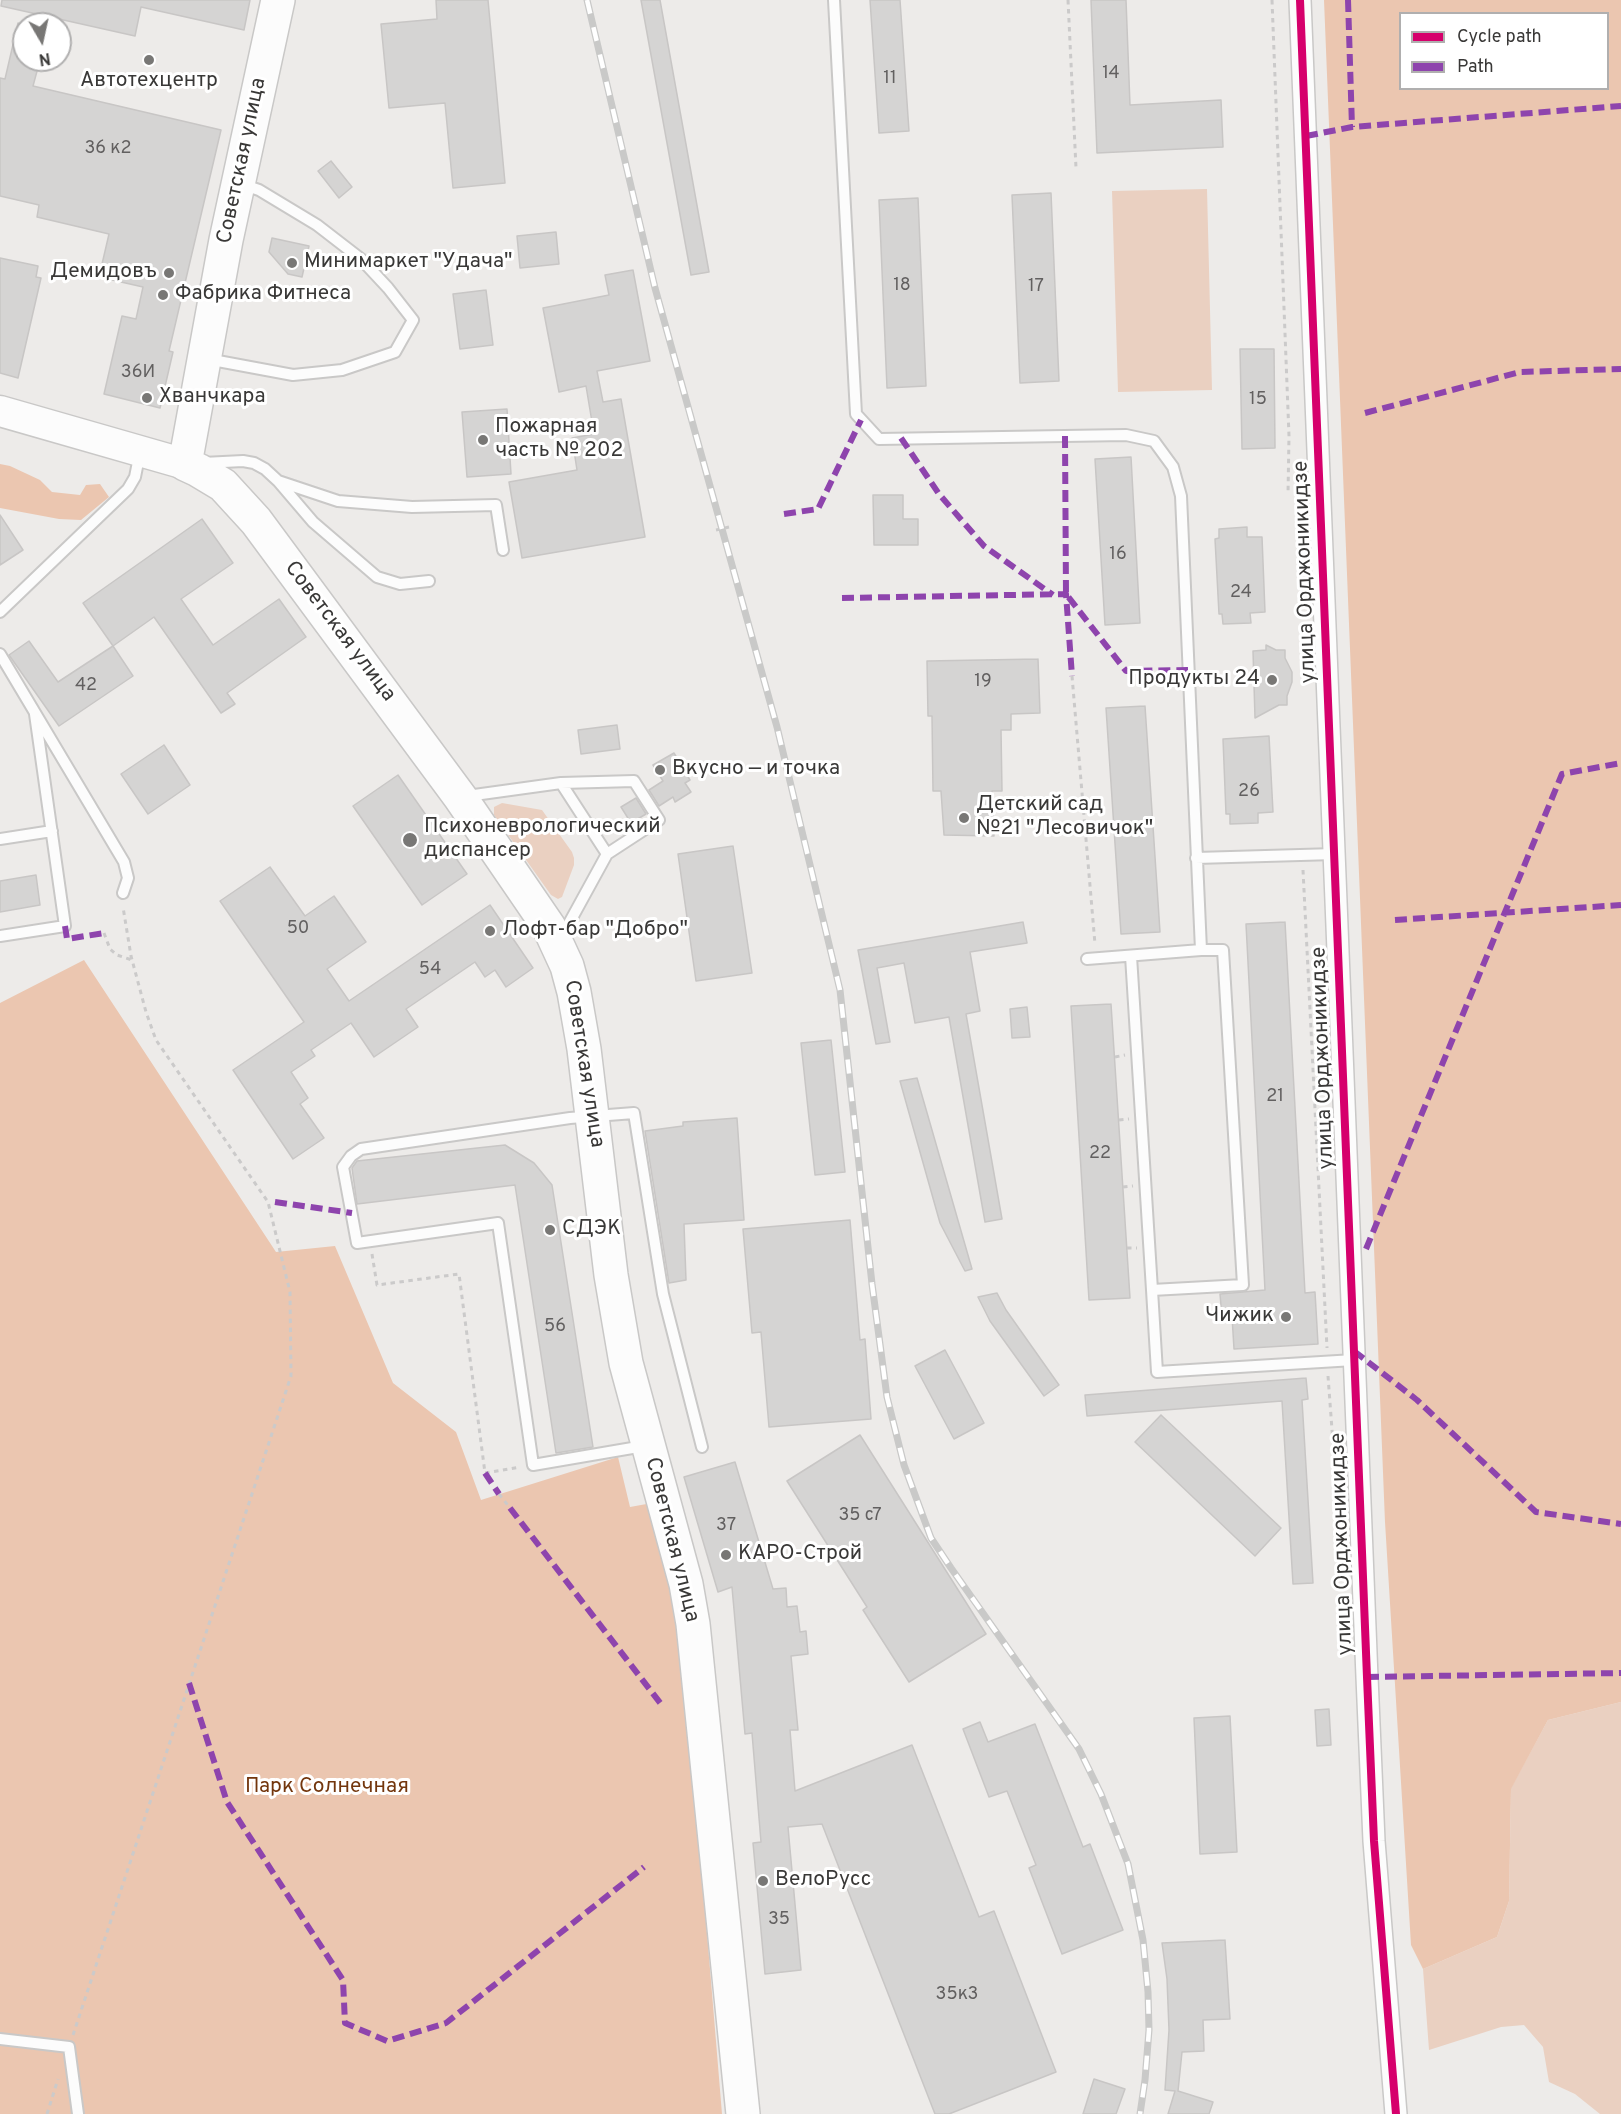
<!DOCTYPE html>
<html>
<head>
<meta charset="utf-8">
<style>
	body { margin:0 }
	#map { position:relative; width:1621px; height:2114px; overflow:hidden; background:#edebe9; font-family:Overpass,sans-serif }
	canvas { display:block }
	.legend { position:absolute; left:1399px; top:12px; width:210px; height:78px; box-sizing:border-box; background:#fff; border:2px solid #b0afaf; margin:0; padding:8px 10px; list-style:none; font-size:18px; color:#393837 }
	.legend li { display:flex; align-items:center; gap:12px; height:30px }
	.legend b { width:30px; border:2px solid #b0afaf }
	.north { position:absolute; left:12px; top:12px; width:60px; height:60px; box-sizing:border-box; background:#fff; border:2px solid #b0afaf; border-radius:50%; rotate:171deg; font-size:16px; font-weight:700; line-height:24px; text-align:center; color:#393837 }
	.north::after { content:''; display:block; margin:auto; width:21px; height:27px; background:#787775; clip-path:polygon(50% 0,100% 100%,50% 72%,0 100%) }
</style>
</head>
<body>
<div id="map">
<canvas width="1621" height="2114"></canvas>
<ul class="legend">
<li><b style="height:8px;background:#d6006c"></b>Cycle path</li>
<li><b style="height:8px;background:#8e44ad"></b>Path</li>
</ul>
<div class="north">N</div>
</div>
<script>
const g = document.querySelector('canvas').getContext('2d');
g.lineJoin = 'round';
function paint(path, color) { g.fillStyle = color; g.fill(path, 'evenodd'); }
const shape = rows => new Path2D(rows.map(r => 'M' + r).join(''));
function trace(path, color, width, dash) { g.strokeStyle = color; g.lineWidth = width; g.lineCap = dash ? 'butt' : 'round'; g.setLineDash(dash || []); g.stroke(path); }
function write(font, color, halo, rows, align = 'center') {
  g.font = font + ' Overpass,sans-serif'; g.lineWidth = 6; g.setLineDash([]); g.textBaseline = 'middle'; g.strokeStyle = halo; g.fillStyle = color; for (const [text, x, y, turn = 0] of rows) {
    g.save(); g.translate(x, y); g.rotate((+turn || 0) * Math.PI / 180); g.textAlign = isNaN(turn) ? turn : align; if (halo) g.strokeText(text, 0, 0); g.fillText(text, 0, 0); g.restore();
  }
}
const green = shape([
	[1207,189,1212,390,1118,392,1112,191],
	[502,803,542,810,572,852,574,858,574,865,562,897,558,899,551,895,494,815,494,807],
	[1621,1702,1621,2114,1600,2114,1575,2094,1549,2082,1543,2047,1524,2025,1501,2027,1429,2050,1423,1969,1497,1937,1509,1901,1511,1788,1548,1720]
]);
const forest = shape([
	[1324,0,1621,0,1621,1702,1548,1720,1511,1789,1509,1901,1497,1937,1423,1969,1411,1945,1385,1522],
	[1400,14,1608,14,1608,88,1400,88],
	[0,464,10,466,40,480,52,492,80,495,86,485,100,484,109,497,81,520,59,519,0,508],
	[84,960,276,1252,335,1246,393,1383,456,1432,481,1500,618,1457,630,1507,652,1503,683,1643,722,2114,0,2114,0,1003]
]);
const building = shape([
	[2,0,250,0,244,30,141,7,135,36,1,6,2,0],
	[436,0,488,0,505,183,453,188,445,103,389,108,381,24,437,19,436,0],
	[641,0,660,0,709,272,691,275,641,0],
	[870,0,900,0,909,131,879,133,870,0],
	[1091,0,1126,0,1130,105,1221,100,1223,147,1097,153,1091,0],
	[18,23,24,24,24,60,40,60,33,86,221,130,169,351,173,352,160,408,104,394,122,316,136,319,143,287,99,277,109,234,37,217,39,205,0,196,0,78,5,79,18,23],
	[331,161,352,187,339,198,318,171,331,161],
	[1051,193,1059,381,1020,383,1012,195,1051,193],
	[918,198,926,386,887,388,879,200,918,198],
	[556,232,559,264,520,268,517,236,556,232],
	[272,238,309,246,302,277,288,274,269,252,272,238],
	[0,258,38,266,36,277,41,278,18,378,0,373,0,258],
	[633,270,650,361,597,371,603,402,621,399,645,537,522,558,509,482,577,470,572,438,594,434,586,386,559,392,543,308,609,295,605,275,633,270],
	[486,290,493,345,460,349,453,294,486,290],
	[1240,349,1274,349,1275,448,1242,449,1240,349],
	[507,409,511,474,467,477,462,412,507,409],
	[1131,457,1140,623,1105,625,1095,459,1131,457],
	[873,495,903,495,903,519,918,519,918,545,874,545,873,495],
	[0,515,23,550,0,565,0,515],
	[202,519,233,563,181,599,213,645,279,599,306,637,227,693,235,704,221,713,154,617,113,646,83,603,202,519],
	[1247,527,1247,537,1262,537,1265,612,1250,613,1251,623,1223,624,1222,614,1219,614,1215,539,1219,538,1219,529,1247,527],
	[29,641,58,682,113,646,133,676,59,726,9,655,29,641],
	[1266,645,1276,650,1285,650,1285,658,1292,672,1292,682,1287,696,1287,705,1279,705,1255,718,1253,651,1266,650,1266,645],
	[1038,659,1040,713,1011,714,1011,730,1001,730,1002,791,992,791,994,836,944,835,941,791,933,791,932,716,928,716,927,661,1038,659],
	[1145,706,1160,932,1121,934,1106,708,1145,706],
	[617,725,620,749,581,754,578,730,617,725],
	[1269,736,1273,812,1258,813,1258,823,1230,824,1230,814,1226,814,1223,739,1269,736],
	[164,745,190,785,148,814,121,774,164,745],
	[674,753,690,780,685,783,691,792,675,802,673,797,659,806,649,790,663,781,653,765,674,753],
	[398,775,467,874,422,905,353,806,398,775],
	[636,798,646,814,631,823,621,807,636,798],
	[733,846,752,973,696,981,678,854,733,846],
	[270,867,305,916,334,896,366,942,327,969,349,1001,490,905,533,968,506,987,495,970,485,977,475,962,406,1009,418,1027,374,1057,351,1023,311,1050,315,1056,291,1072,308,1098,300,1104,324,1138,293,1159,233,1070,304,1022,220,901,270,867],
	[36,875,40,905,0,912,0,881,36,875],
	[1023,922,1027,943,970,952,980,1011,966,1014,1002,1219,985,1222,949,1017,915,1023,904,963,877,968,890,1042,876,1044,858,950,1023,922],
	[1285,922,1305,1293,1315,1292,1318,1344,1234,1349,1232,1316,1222,1317,1220,1294,1265,1290,1246,924,1285,922],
	[1111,1004,1130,1298,1089,1300,1071,1006,1111,1004],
	[1027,1007,1030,1037,1012,1038,1010,1009,1027,1007],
	[831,1040,845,1172,815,1175,801,1043,831,1040],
	[917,1078,972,1269,965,1271,940,1223,900,1081,917,1078],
	[737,1118,744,1220,684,1224,686,1280,669,1283,645,1131,683,1126,683,1122,737,1118],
	[505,1145,534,1163,552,1185,593,1447,556,1453,515,1185,357,1204,352,1168,357,1161,505,1145],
	[850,1220,860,1340,865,1339,871,1419,769,1427,761,1332,752,1333,743,1229,850,1220],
	[997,1293,1006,1310,1059,1385,1044,1396,990,1321,978,1297,997,1293],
	[945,1350,984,1423,954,1439,915,1366,945,1350],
	[1306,1378,1308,1399,1302,1400,1313,1583,1293,1584,1282,1401,1087,1416,1085,1395,1306,1378],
	[1161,1415,1281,1528,1255,1556,1135,1442,1161,1415],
	[860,1435,986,1634,909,1682,863,1610,867,1607,787,1481,860,1435],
	[735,1462,773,1589,786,1588,787,1607,797,1606,800,1632,806,1631,808,1654,791,1656,798,1730,790,1730,795,1791,912,1745,979,1917,994,1911,1056,2072,949,2114,935,2114,822,1824,788,1827,801,1970,765,1974,753,1843,761,1842,752,1733,745,1734,732,1587,718,1592,684,1477,735,1462],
	[1329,1709,1331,1745,1317,1746,1315,1710,1329,1709],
	[1230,1716,1237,1852,1200,1854,1194,1718,1230,1716],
	[980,1722,988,1742,1035,1724,1083,1847,1090,1844,1123,1930,1062,1954,1029,1868,1036,1865,1007,1791,989,1797,963,1729,980,1722],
	[1225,1940,1230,2019,1203,2020,1204,2051,1182,2052,1178,2091,1213,2102,1209,2114,1168,2114,1175,2091,1165,2090,1169,2030,1167,1979,1162,1943,1225,1940],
	[1094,2079,1125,2089,1116,2114,1083,2114,1094,2079]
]);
const path = shape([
	[1068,0,1076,168],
	[1272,0,1289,436,1288,494],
	[725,528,729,527],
	[716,530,721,529],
	[1072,676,1095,944],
	[1303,870,1327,1348],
	[104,933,110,949,117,955,132,960],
	[1115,1057,1125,1055],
	[1119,1120,1129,1119],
	[1123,1187,1133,1186],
	[1127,1248,1137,1248],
	[372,1254,377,1285,459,1274,485,1473,520,1467],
	[1328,1376,1340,1537],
	[499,1494,510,1508],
	[73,2035,291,1376,290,1292,268,1202,156,1040,146,1012,131,956,123,907],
	[47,2114,58,2079]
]);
const lane = shape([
	[834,0,856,414,879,439,1126,435,1154,441,1173,467,1181,496,1201,950,1223,950,1243,1285,1152,1290,1157,1372,1354,1360],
	[207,359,293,375,342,370,395,352,413,320,388,288,361,259,317,225,259,190,241,184],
	[203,463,243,461,254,463,265,469,278,481,313,522,377,577,400,584,429,581],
	[278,481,338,501,412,507,496,505,503,550],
	[0,612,128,489,135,477,140,452],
	[0,654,124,862,128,878,123,893],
	[561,783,634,781,659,820,607,854],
	[467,796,561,783,607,854,561,938],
	[0,839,52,831],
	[1196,858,1335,854],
	[0,936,65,926,35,714],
	[1131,956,1152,1290],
	[1087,959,1201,950],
	[644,1446,533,1465,498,1223,357,1243,343,1167,351,1156,361,1149,570,1118,634,1113,663,1294,702,1447],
	[0,2039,69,2047,78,2114]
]);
const street = shape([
	[1300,0,1367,1677,1374,1841,1396,2114]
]);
const secondary = shape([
	[0,411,185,464]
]);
const primary = shape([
	[278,0,226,240,185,464,198,470,223,485,256,521,460,797,549,927,567,966,574,992,584,1049,611,1275,626,1363,686,1584,693,1624,743,2114]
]);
const rail = shape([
	[587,0,655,288,777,727,840,990,872,1284,887,1397,904,1465,931,1538,951,1568,1079,1749,1101,1794,1128,1864,1143,1940,1148,1992,1149,2030,1145,2080,1140,2114]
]);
const quiet = shape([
	[1348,0,1352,127],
	[1306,136,1352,127,1621,106],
	[1365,413,1520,372,1621,369],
	[1065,436,1066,594,1126,671,1188,670],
	[901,438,939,494,984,546,1053,595],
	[784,514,818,509,861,420],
	[842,598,1066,594,1072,676],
	[1395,920,1621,905],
	[65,926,67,939,104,933],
	[275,1202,352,1213],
	[1366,1249,1562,774,1621,763],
	[1354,1351,1417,1400,1536,1512,1621,1524],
	[485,1473,499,1494],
	[510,1508,661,1704],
	[1367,1677,1621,1673],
	[189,1683,227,1802,343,1980,345,2023,387,2041,446,2023,644,1867]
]);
const cycleway = shape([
	[1300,0,1367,1677,1374,1841,1396,2114]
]);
const markers = [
	[149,60,6,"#787775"],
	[292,263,6,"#787775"],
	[169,273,6,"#787775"],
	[163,295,6,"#787775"],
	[147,398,6,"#787775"],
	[483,440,6,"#787775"],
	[1272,680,6,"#787775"],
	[660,770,6,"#787775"],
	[964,818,6,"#787775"],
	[410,840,8,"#787775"],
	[490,931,6,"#787775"],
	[550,1230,6,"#787775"],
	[1286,1317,6,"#787775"],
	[726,1555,6,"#787775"],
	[763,1881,6,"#787775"]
];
const numberNames = [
	["14",1111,74],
	["11",890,79],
	["36 к2",108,149],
	["18",902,286],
	["17",1036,287],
	["36И",138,373],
	["15",1258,400],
	["16",1118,555],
	["24",1241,593],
	["19",983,682],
	["42",86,686],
	["26",1249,792],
	["50",298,929],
	["54",430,970],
	["21",1275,1097],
	["22",1100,1154],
	["56",555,1327],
	["35 с7",860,1516],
	["37",726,1526],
	["35",779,1920],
	["35к3",957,1995]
];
const poiNames = [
	["Автотехцентр",149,82,"center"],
	["Минимаркет \"Удача\"",304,263],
	["Демидовъ",157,273,"right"],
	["Фабрика Фитнеса",175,295],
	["Хванчкара",159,398],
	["Пожарная",495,428],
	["часть № 202",495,452],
	["Продукты 24",1260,680,"right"],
	["Вкусно — и точка",672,770],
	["Детский сад",976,806],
	["№21 \"Лесовичок\"",976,830],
	["Психоневрологический",424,828],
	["диспансер",424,852],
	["Лофт-бар \"Добро\"",502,931],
	["СДЭК",562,1230],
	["Чижик",1274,1317,"right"],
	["КАРО-Строй",738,1555],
	["ВелоРусс",775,1881]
];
const streetNames = [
	["Советская улица",243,161,-78],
	["улица Орджоникидзе",1306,572,-92],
	["Советская улица",339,632,53],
	["улица Орджоникидзе",1324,1058,-92],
	["Советская улица",583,1064,81],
	["Советская улица",671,1540,76],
	["улица Орджоникидзе",1343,1544,-92]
];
const parkNames = [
	["Парк Солнечная",327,1788]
];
paint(green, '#ead0c1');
paint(forest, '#ebc6b0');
paint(building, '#d5d4d3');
trace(building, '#c8c6c5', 1.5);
trace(lane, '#c9c8c7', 14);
trace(street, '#c9c8c7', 24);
trace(secondary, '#c9c8c7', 33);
trace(primary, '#c9c8c7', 36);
trace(path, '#cbcaca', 3, [4.5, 4.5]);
trace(lane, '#fcfcfc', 10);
trace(street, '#fcfcfc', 21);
trace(secondary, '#fcfcfc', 30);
trace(primary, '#fcfcfc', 33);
trace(rail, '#c9c9c8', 7);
trace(rail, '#fff', 4.5, [14]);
trace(quiet, '#8e44ad', 6, [12, 6]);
trace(cycleway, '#d6006c', 8);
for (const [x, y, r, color] of markers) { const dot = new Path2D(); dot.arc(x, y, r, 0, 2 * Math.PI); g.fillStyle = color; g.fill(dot); trace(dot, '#fff', 2); }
write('18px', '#626060', null, numberNames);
write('21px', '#393837', '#fff', poiNames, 'left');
write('21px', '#393837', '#fff', streetNames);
write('21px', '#73360d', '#fff', parkNames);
</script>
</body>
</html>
